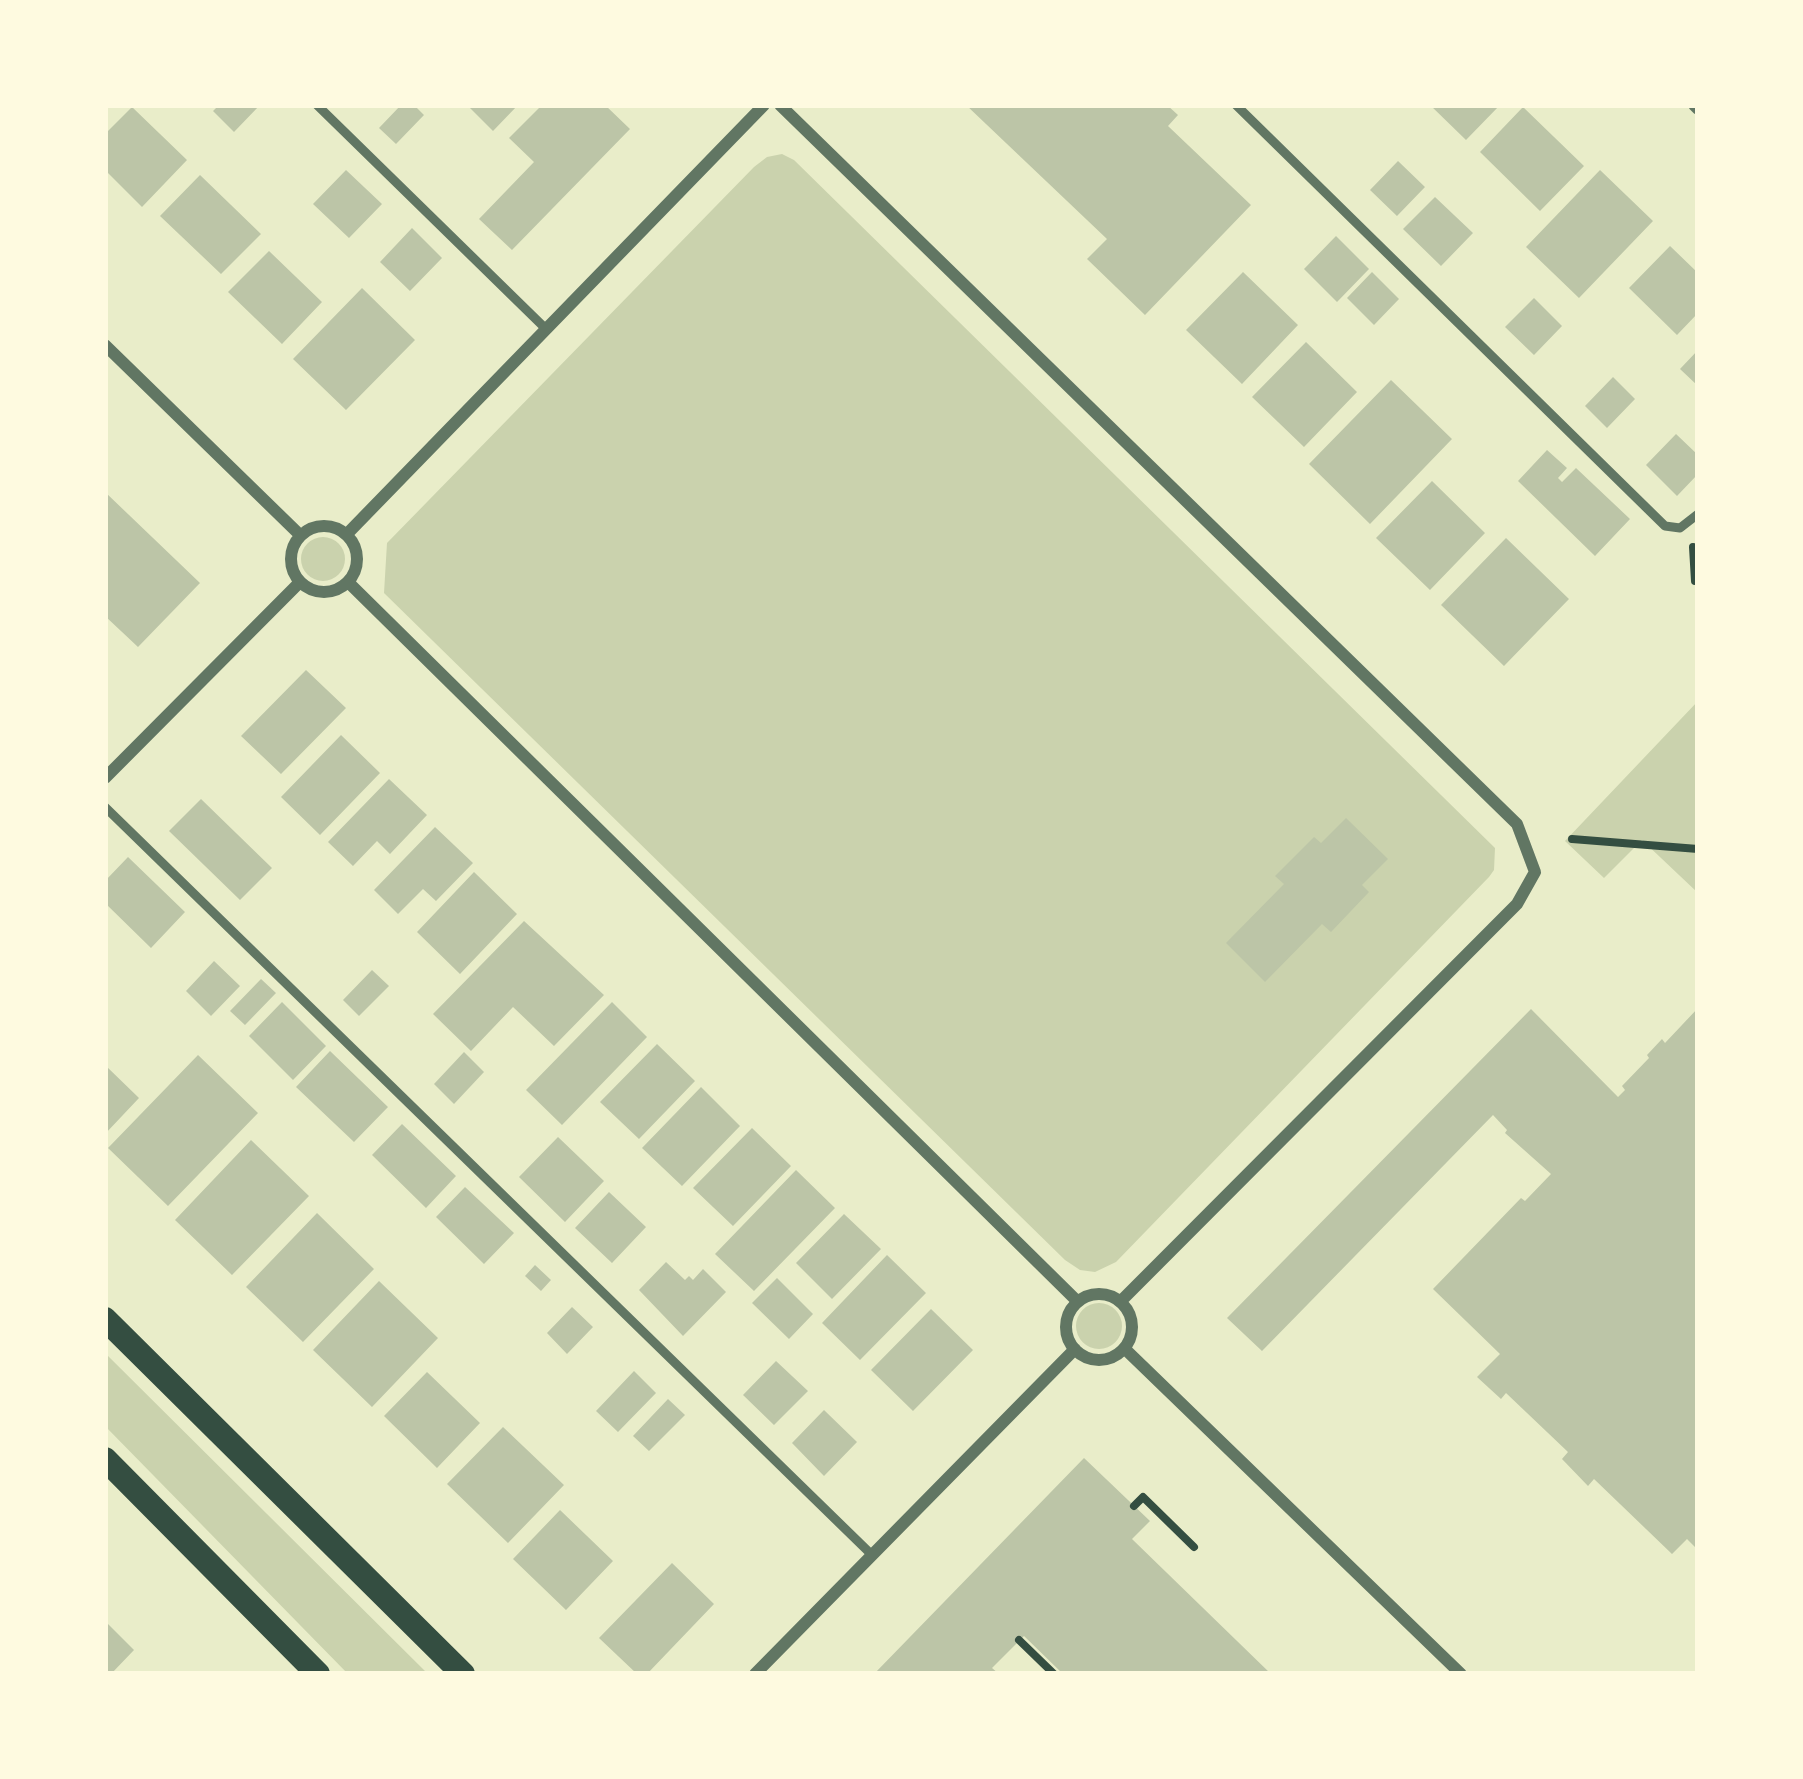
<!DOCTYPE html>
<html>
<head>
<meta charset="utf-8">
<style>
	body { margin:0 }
	#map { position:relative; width:1803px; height:1779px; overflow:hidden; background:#e9edc9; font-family:Cabin,sans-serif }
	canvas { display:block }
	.frame { position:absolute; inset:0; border:108px solid #fefae0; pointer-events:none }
</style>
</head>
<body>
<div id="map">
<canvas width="1803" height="1779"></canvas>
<div class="frame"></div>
</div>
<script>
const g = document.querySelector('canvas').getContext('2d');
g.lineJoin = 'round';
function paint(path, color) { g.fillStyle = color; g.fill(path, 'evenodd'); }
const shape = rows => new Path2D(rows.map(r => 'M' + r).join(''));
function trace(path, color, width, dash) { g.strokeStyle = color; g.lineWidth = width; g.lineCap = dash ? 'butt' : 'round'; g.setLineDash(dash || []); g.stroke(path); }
const green = shape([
	[782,154,794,160,1495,848,1494,870,1489,877,1116,1262,1095,1272,1080,1270,1065,1260,384,593,387,543,754,167,767,157],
	'301 559a22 22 0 1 1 44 0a22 22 0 1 1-44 0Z',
	[1698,701,1698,893,1642,840,1604,878,1565,841],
	'1076 1326a23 23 0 1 1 46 0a23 23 0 1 1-46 0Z',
	[105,1354,105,1353,428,1674,348,1674,105,1426]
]);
const building = shape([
	[219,105,260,105,234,132,213,111],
	[401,105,414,105,424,115,396,144,379,128],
	[467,105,518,105,493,131],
	[542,105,605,105,630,129,512,250,479,219,534,162,509,138],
	[966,105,1167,105,1178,115,1168,126,1251,205,1145,315,1087,259,1107,239],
	[1430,105,1500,105,1466,140],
	[132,107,187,160,142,207,105,170,105,134],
	[1523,107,1584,166,1540,211,1480,152],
	[1398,161,1425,187,1397,216,1370,190],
	[346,170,382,204,349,238,313,204],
	[1600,170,1653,221,1579,298,1526,247],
	[200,175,261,234,221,274,160,216],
	[1435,197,1473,233,1441,266,1403,229],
	[412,228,442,258,410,291,380,262],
	[1336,236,1369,269,1337,302,1304,269],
	[1670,246,1698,273,1698,313,1677,335,1629,288],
	[269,251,322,302,282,344,228,292],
	[1243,272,1298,325,1242,384,1186,330],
	[1372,272,1399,299,1374,325,1347,298],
	[362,288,415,340,346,410,293,359],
	[1534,298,1562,326,1534,355,1505,327],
	[1306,342,1357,392,1304,447,1252,397],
	[1698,350,1698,386,1680,369],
	[1613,377,1635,399,1607,428,1585,406],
	[1391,380,1452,439,1370,524,1309,464],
	[1676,434,1698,455,1698,474,1677,496,1646,465],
	[1547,450,1567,468,1558,478,1562,482,1576,468,1630,519,1595,556,1518,481],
	[1432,481,1485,533,1430,590,1376,538],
	[105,492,200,583,138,647,105,616],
	[1506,538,1569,599,1504,666,1441,605],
	[306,670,346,708,281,774,241,736],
	[341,735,380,773,320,835,281,797],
	[389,779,427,815,390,854,377,841,353,866,328,842],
	[201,799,272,868,240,900,169,831],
	[1346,818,1388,859,1362,885,1369,892,1331,932,1322,924,1265,982,1226,943,1284,884,1275,876,1314,837,1321,843],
	[435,827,473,863,436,901,423,889,398,914,374,890],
	[128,857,185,912,151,948,105,903,105,881],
	[474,872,517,914,460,974,417,932],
	[524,921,604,995,554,1046,513,1007,471,1051,433,1014],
	[214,961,240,986,211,1016,186,991],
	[372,970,389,986,359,1016,343,1000],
	[261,979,276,993,245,1025,230,1011],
	[282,1002,326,1046,293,1080,249,1036],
	[612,1002,647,1037,562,1125,526,1090],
	[1698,1008,1698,1550,1687,1539,1672,1554,1594,1479,1588,1486,1562,1459,1568,1452,1506,1393,1501,1399,1477,1377,1500,1354,1433,1289,1521,1198,1525,1201,1551,1174,1505,1133,1507,1130,1493,1115,1262,1351,1227,1318,1531,1009,1618,1097,1625,1090,1622,1086,1649,1058,1647,1055,1662,1039,1665,1043],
	[657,1044,695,1081,639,1139,600,1102],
	[330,1051,388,1107,354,1142,296,1087],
	[464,1052,484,1072,454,1104,434,1084],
	[198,1055,258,1113,168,1206,108,1148],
	[105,1065,139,1098,105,1134],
	[701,1087,740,1126,682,1186,642,1148],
	[402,1124,456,1176,426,1208,372,1155],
	[752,1128,791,1166,733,1226,693,1188],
	[558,1137,604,1181,565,1222,519,1177],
	[251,1140,309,1196,232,1275,175,1220],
	[796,1170,835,1208,754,1291,715,1254],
	[465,1187,514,1233,484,1264,436,1217],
	[609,1192,646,1227,612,1263,575,1228],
	[317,1213,374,1269,303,1342,246,1287],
	[844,1214,881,1249,832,1299,796,1263],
	[887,1255,926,1293,860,1360,822,1323],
	[666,1262,685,1280,689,1276,693,1280,703,1269,726,1292,683,1336,639,1290],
	[535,1265,551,1280,541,1291,525,1276],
	[777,1278,813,1314,789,1339,752,1303],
	[379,1281,438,1338,372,1407,313,1350],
	[572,1307,593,1327,567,1354,547,1333],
	[931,1309,973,1350,913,1411,871,1370],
	[776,1361,808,1391,774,1425,743,1395],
	[634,1371,656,1393,618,1432,596,1411],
	[427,1372,480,1423,437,1468,384,1416],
	[668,1399,685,1415,649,1451,633,1436],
	[824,1410,857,1442,824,1476,792,1443],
	[503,1427,564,1485,508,1543,447,1484],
	[1084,1458,1150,1521,1132,1539,1271,1674,1063,1674,1024,1636,992,1668,999,1674,874,1674],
	[560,1510,613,1561,566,1610,513,1559],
	[672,1563,714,1604,647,1674,637,1674,599,1638],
	[105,1621,134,1650,111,1674,105,1674]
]);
const path = shape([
	[1693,547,1695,581],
	[1572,839,1698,849],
	[1134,1506,1143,1497,1194,1547],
	[1019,1640,1054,1674]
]);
const service = shape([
	[317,105,546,329],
	[1236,105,1665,526,1680,528,1698,514],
	[105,807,872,1555]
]);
const minor = shape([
	[780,105,1517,824,1535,872,1517,904,1121,1301],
	[1694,105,1698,109],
	[105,345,300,535],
	'291 559a33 33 0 1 1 66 0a33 33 0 1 1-66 0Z',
	[347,534,764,105],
	[348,582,1077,1301],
	[105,778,300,582],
	'1066 1327a33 33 0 1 1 66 0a33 33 0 1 1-66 0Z',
	[1125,1349,1461,1674],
	[755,1674,1075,1349]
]);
const secondary = shape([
	[105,1319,463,1674],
	[105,1459,318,1674]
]);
paint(green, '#cad2ad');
paint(building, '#bcc5a7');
trace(path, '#344e41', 8);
trace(service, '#617663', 9);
trace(minor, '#617663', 12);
trace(secondary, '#344e41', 24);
</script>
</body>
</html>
